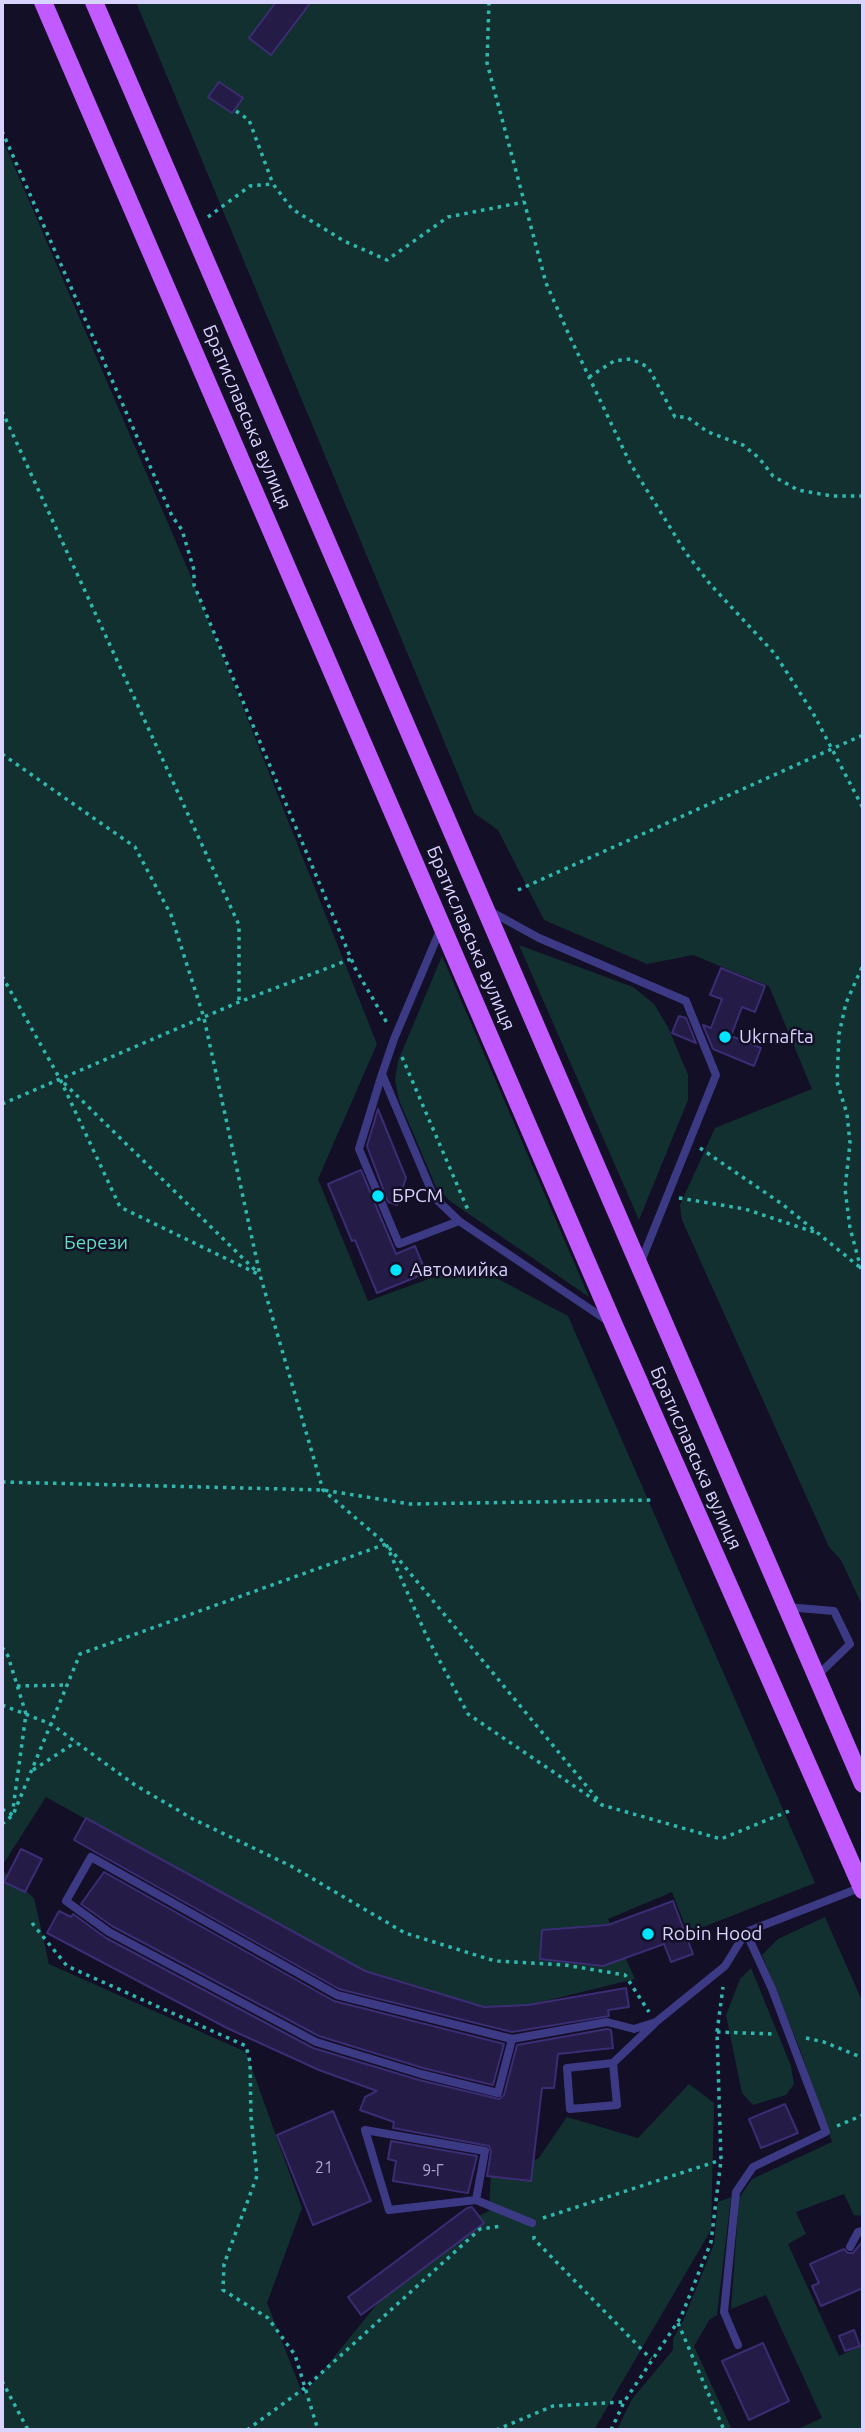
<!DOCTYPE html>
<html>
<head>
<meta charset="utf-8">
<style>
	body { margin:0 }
	#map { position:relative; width:865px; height:2432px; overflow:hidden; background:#130f26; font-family:Ubuntu,sans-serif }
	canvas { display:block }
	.frame { position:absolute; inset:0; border:4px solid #d9d4ff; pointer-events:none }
</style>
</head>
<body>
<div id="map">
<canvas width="865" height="2432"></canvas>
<div class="frame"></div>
</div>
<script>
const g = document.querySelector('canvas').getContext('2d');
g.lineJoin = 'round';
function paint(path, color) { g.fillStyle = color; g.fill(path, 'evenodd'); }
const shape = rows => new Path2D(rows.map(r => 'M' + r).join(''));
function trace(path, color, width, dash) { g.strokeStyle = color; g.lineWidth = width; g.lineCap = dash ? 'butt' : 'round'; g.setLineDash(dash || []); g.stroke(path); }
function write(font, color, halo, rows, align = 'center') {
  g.font = font + ' Ubuntu,sans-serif'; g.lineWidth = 5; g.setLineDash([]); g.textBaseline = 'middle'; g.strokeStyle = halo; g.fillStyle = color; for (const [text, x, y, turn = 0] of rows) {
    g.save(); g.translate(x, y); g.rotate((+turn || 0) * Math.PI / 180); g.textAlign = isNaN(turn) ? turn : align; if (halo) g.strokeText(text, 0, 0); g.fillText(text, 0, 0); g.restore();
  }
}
const green = shape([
	[136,2,863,2,863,1607,841,1560,829,1547,682,1220,680,1205,715,1128,812,1089,769,986,693,955,647,964,544,920,498,830,474,813],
	[2,138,189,572,377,1044,318,1179,368,1301,470,1264,568,1316,815,1883,688,1933,672,1892,608,1919,635,1979,500,2012,367,1977,46,1797,2,1866],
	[519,945,633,987,654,1004,668,1027,688,1075,688,1100,639,1220],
	[442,956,589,1297,450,1201,436,1187,399,1100,395,1080,398,1061],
	[2,1870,34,1898,49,1964,246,2052,302,2208,267,2303,303,2395,430,2239,489,2211,491,2171,538,2159,567,2117,638,2138,689,2084,714,2103,711,2230,594,2430,2,2430],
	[825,1917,863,2003,863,2216,854,2215,844,2194,796,2212,806,2234,788,2244,839,2356,863,2345,863,2430,796,2430,822,2418,766,2295,731,2309,739,2198,752,2179,832,2142,799,2047,762,1955,778,1939],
	[751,1968,791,2066,794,2084,786,2095,753,2105,742,2093,726,2015,740,1979],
	[731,2197,717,2315,710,2319,694,2346,732,2430,617,2430,632,2399,673,2350,673,2339,684,2319,714,2244,718,2202]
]);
const building = shape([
	[276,2,311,2,271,55,249,38,276,2],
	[219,82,243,98,232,113,208,97,219,82],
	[721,968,765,986,755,1012,742,1007,731,1036,761,1048,754,1066,713,1049,703,1025,711,1028,722,999,710,995,721,968],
	[679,1016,686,1018,696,1043,672,1033,679,1016],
	[378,1109,406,1178,397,1205,388,1202,367,1146,378,1109],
	[361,1170,396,1254,415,1246,426,1273,377,1293,355,1240,352,1241,328,1184,361,1170],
	[86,1818,365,1971,484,2007,528,2005,626,1988,629,2007,608,2010,609,2016,512,2032,339,1989,74,1840,86,1818],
	[21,1849,42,1859,25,1892,4,1882,21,1849],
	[104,1872,334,2001,504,2044,493,2085,423,2068,319,2036,112,1926,81,1904,104,1872],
	[673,1901,693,1954,671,1962,664,1944,603,1966,540,1959,542,1930,608,1925,673,1901],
	[59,1911,71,1917,73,1914,106,1938,313,2048,419,2080,499,2099,504,2095,517,2045,607,2029,611,2030,613,2048,558,2054,554,2088,542,2088,531,2181,487,2176,491,2152,489,2146,393,2128,394,2122,360,2110,365,2097,377,2091,319,2070,227,2028,47,1933,59,1911],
	[785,2104,798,2133,761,2148,749,2119,785,2104],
	[333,2111,371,2201,313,2225,277,2135,333,2111],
	[391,2141,477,2156,468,2193,393,2181,396,2161,388,2159,391,2141],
	[472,2207,484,2223,361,2315,348,2297,467,2208,472,2207],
	[863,2241,863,2288,821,2306,812,2286,819,2283,810,2264,844,2249,848,2253,853,2253,863,2241],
	[854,2330,860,2346,845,2351,839,2336,854,2330],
	[763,2343,789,2401,749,2420,722,2361,763,2343]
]);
const path = shape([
	[489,2,487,63,546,283,569,335,630,463,686,553,710,584,775,654,813,713,863,808],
	[236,111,249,120,273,184],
	[2,131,172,516,182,530,194,570,194,585,355,968,387,1023],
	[208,217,250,186,273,184,292,209,344,241,387,260,448,217,524,202],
	[589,377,614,361,631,359,648,367,675,417,687,417,708,432,743,445,759,458,773,476,798,490,832,496,863,496],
	[2,411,239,925,239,1002],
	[2,754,135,847,171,915,204,1018,260,1275,323,1490,386,1544,427,1637,468,1714,602,1805,721,1839,789,1811],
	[518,890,863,735],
	[2,976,60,1079,120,1207,260,1275],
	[402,1057,468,1210],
	[64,1083,256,1271],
	[2,1104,239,1002,351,959],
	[700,1148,782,1204,862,1269],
	[679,1198,745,1209,814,1232],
	[861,1269,850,1228,845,1189,850,1143,847,1114,837,1082,839,1034,846,1003,863,965],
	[2,1482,323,1490,410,1504,655,1500],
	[2,1647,8,1656,26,1714,13,1809],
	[17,1686,67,1685],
	[2,1705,51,1724,135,1785,193,1819,291,1866,405,1933,495,1961,565,1965,625,1975,649,2012],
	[33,1770,76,1742],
	[2,1809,13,1815],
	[2,1824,13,1815,80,1654,386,1544,599,1801],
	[32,1923,67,1966,246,2046,250,2062,251,2117,257,2176,224,2264,223,2290,268,2318,295,2355,318,2430],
	[717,2032,774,2034],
	[806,2038,824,2042,863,2058],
	[837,2126,863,2115],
	[543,2218,721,2160],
	[534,2236,534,2239,651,2359],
	[678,2323,724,2430],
	[2,2381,28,2430],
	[247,2430,306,2387,480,2229,502,2226],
	[496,2430,553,2406,624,2402],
	[611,2430,624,2402,681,2317,711,2242,721,2160,717,2032,723,1987],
	[861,2430,863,2429]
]);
const service = shape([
	[488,910,539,938,686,1001,716,1075,640,1264],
	[441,928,394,1039,382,1074,434,1197,459,1221,608,1321],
	[382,1074,359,1149,399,1244,459,1221],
	[787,1607,834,1611,850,1644,817,1676],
	[512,2039,498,2093,421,2074,316,2042,109,1932,66,1901,91,1857,337,1995,512,2039,607,2022,634,2029,656,2022,725,1966,746,1932,862,1887],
	[613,2063,617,2105,570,2109,567,2068,613,2063,654,2024],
	[476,2200,389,2210,365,2130,485,2151,476,2200,532,2223],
	[850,2247,858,2232,863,2231],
	[738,2345,724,2312,736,2192,753,2167,826,2132,772,1989,746,1932]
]);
const primary = shape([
	[43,2,614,1325,863,1890],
	[94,2,863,1784]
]);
const markers = [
	[725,1037,7,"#00e5ff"],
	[378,1196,7,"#00e5ff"],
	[396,1270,7,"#00e5ff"],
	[648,1934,7,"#00e5ff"]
];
const numberNames = [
	["21",324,2168],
	["9-Г",433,2171]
];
const streetNames = [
	["Братиславська вулиця",247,417,67],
	["Братиславська вулиця",471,938,67],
	["Братиславська вулиця",696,1458,66]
];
const poiNames = [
	["Ukrnafta",739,1037],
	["БРСМ",392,1196],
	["Автомийка",410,1270],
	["Robin Hood",662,1934]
];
const parkNames = [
	["Берези",96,1243]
];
paint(green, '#12302f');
paint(building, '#241b47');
trace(building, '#3b2d73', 2);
trace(path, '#2fb8b0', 3.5, [3.5, 5]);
trace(service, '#3d3a85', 8);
trace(primary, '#c25bff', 18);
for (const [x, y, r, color] of markers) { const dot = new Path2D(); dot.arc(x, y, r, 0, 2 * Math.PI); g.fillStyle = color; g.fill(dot); trace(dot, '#130f26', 2.5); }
write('16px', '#aca6d1', null, numberNames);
write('19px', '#d9d4ff', '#130f26', streetNames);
write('19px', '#d9d4ff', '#130f26', poiNames, 'left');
write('19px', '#5fe0c0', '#130f26', parkNames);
</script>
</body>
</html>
